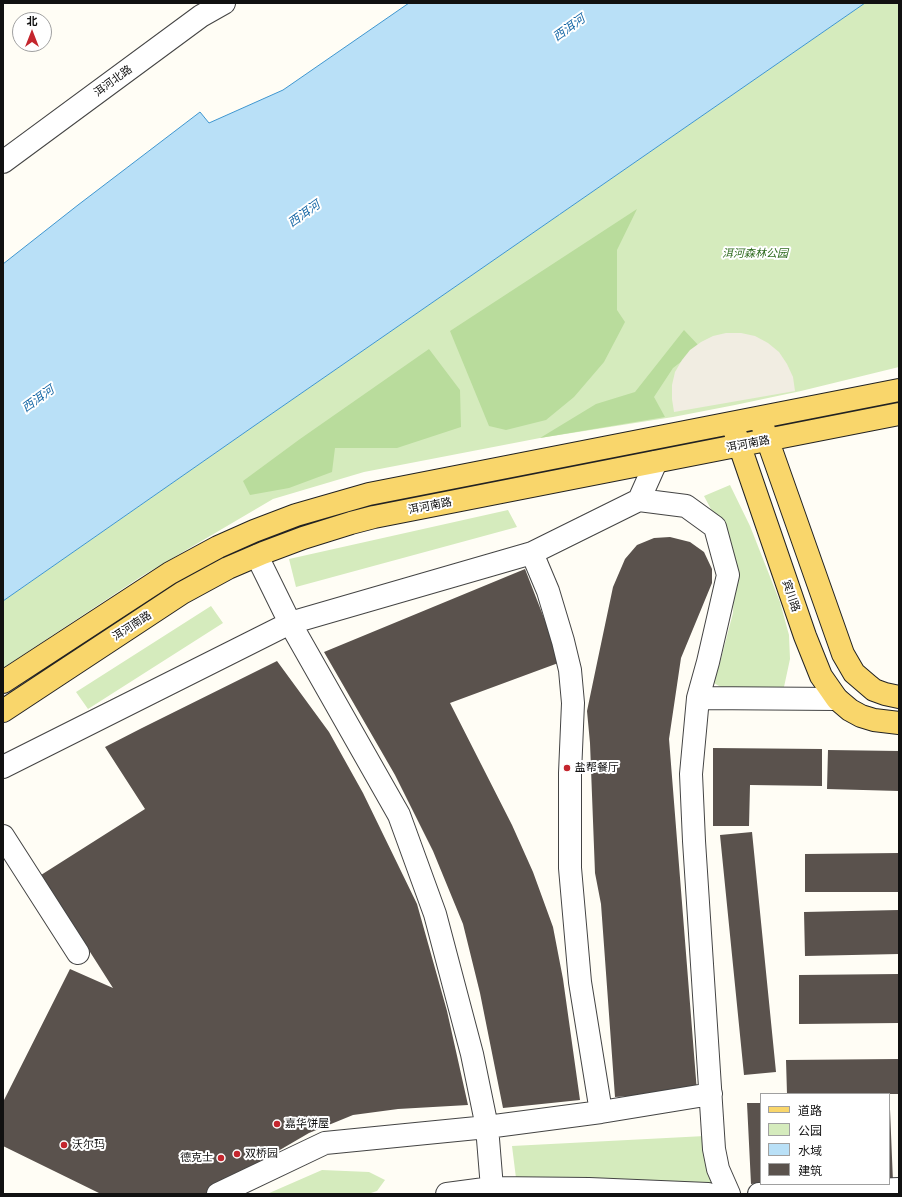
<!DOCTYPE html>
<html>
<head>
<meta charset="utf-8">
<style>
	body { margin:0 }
	#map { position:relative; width:902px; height:1197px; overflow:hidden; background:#fffdf5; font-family:"Playfair Display","Noto Sans SC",serif }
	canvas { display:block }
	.frame { position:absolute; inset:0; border:4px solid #111; pointer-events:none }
	.legend { position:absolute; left:760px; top:1093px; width:130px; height:92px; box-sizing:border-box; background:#fff; border:1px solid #a0a0a0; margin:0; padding:5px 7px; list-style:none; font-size:12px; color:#111 }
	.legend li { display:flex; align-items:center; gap:8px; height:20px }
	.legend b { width:20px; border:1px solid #a0a0a0 }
	.north { position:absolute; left:12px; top:12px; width:40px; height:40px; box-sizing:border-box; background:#fff; border:1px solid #a0a0a0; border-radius:50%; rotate:0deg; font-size:11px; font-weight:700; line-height:16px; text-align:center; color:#111 }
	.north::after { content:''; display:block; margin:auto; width:14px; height:18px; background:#c4262e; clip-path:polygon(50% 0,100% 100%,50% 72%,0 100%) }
</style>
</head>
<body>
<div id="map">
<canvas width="902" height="1197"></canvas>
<div class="frame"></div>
<ul class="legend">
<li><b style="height:5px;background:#f9d66b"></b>道路</li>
<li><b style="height:11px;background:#d5ebbd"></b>公园</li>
<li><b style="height:11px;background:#b9e0f7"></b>水域</li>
<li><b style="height:11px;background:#5a524d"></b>建筑</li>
</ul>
<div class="north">北</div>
</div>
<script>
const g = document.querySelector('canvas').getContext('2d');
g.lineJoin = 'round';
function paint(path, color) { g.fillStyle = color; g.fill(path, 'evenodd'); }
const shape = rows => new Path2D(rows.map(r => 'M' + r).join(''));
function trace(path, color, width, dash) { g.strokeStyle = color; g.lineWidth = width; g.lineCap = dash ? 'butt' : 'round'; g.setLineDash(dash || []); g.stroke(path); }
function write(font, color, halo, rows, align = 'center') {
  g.font = font + ' "Playfair Display","Noto Sans SC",serif'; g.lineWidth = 4; g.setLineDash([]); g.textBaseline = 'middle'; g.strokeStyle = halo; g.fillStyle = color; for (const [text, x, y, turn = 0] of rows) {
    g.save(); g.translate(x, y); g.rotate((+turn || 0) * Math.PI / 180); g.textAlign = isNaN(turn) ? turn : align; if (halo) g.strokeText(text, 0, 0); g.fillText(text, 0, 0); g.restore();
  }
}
const green = shape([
	[865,3,899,3,899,367,801,391,735,405,673,417,540,438,364,472,273,499,142,576,3,668,3,601,254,426],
	[730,485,750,526,780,602,789,635,790,659,784,687,771,694,726,690,712,682,719,666,733,613,734,585,713,513,704,496],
	[508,510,517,527,296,587,289,559],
	[211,606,223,623,88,709,76,692],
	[705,1136,733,1194,518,1194,512,1146],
	[322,1170,369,1172,385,1180,377,1191,368,1194,267,1194]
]);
const forest = shape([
	[637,209,617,250,617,310,625,322,604,362,574,397,546,420,506,430,489,426,450,331],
	[684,330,700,347,673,368,654,397,665,417,540,438,596,404,635,392],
	[429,349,460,390,461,427,397,448,335,448,332,472,289,488,250,495,243,481,300,439]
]);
const plaza = shape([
	[726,333,741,333,755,336,768,343,779,352,787,364,793,377,795,391,674,412,672,399,672,385,675,372,682,360,690,350,701,342,713,336]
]);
const water = shape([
	[409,3,865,3,254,426,3,601,3,264,78,205,200,112,209,123,283,90,409,3]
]);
const building = shape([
	[670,537,690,542,704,552,712,569,712,583,681,658,669,739,697,1092,615,1097,601,904,595,873,590,743,587,711,597,663,613,587,625,559,637,545,654,538],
	[525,569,561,662,450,703,512,825,533,872,553,927,563,979,580,1100,503,1108,480,993,463,924,433,851,395,775,324,652],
	[277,661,329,732,363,793,417,904,447,1011,468,1105,398,1109,353,1115,309,1133,242,1172,224,1186,206,1194,101,1194,3,1146,3,1102,70,969,113,988,41,875,145,809,105,747,142,728],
	[713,748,822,749,822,786,750,785,749,826,713,826],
	[828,750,899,751,899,791,827,789],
	[752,832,776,1072,744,1075,720,835],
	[899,853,899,892,805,892,805,854],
	[899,910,899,954,805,956,804,912],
	[899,974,899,1023,799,1024,799,975],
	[899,1059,899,1094,787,1094,786,1060],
	[747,1103,761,1103,761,1183,751,1184],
	[889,1109,890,1109,893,1182,889,1182]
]);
const minor = shape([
	[3,162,201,16,224,3],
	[639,500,656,462],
	[532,553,548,591,563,641,570,670,573,703,570,773,570,868,580,982,601,1112],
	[257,556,290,623,399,815,435,914,472,1054,487,1127,492,1188],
	[698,698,837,699],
	[3,767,290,623,532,553,639,500,686,506,715,527,728,575,708,662,698,698,691,774,694,841,714,1149,718,1169,729,1194],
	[3,836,78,953],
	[218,1194,325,1143,487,1127,601,1112,711,1094],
	[447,1194,492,1188,589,1189,708,1194],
	[759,1194,899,1189]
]);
const major = shape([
	[763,427,843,654,854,673,868,685,874,690,885,694,899,697],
	[735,432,805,636,821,676,837,699,850,710,861,716,874,720,899,723],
	[3,682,170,573,218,547,254,531,296,515,369,494,899,390],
	[3,711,182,593,228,568,263,553,303,538,351,523,374,517,899,414]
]);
const markers = [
	[567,768,4,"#c4262e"],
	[277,1124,4,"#c4262e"],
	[64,1145,4,"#c4262e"],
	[237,1154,4,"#c4262e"],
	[221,1158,4,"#c4262e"]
];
const streetNames = [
	["洱河北路",113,81,-36],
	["洱河南路",748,444,-11],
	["洱河南路",430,506,-11],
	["宾川路",791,596,71],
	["洱河南路",132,626,-33]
];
const parkNames = [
	["洱河森林公园",755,254]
];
const poiNames = [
	["盐帮餐厅",575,768],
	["嘉华饼屋",285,1124],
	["沃尔玛",72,1145],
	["双桥园",245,1154],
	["德克士",213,1158,"right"]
];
const waterNames = [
	["西洱河",569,28,-35],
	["西洱河",304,214,-35],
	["西洱河",38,399,-35]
];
paint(green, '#d5ebbd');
paint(forest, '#b9dc9c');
paint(plaza, '#f1ede2');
paint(water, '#b9e0f7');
trace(water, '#3f96cf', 1);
paint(building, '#5a524d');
trace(minor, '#444', 24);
trace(major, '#222', 24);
trace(minor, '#fff', 22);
trace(major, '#f9d66b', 22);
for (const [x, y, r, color] of markers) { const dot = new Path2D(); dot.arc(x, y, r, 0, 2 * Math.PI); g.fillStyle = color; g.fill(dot); trace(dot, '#fff', 1.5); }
write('11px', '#111', '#fff', streetNames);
write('italic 11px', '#2f6b1f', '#fff', parkNames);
write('11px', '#111', '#fff', poiNames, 'left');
write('italic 12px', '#1768a6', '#fff', waterNames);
</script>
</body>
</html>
